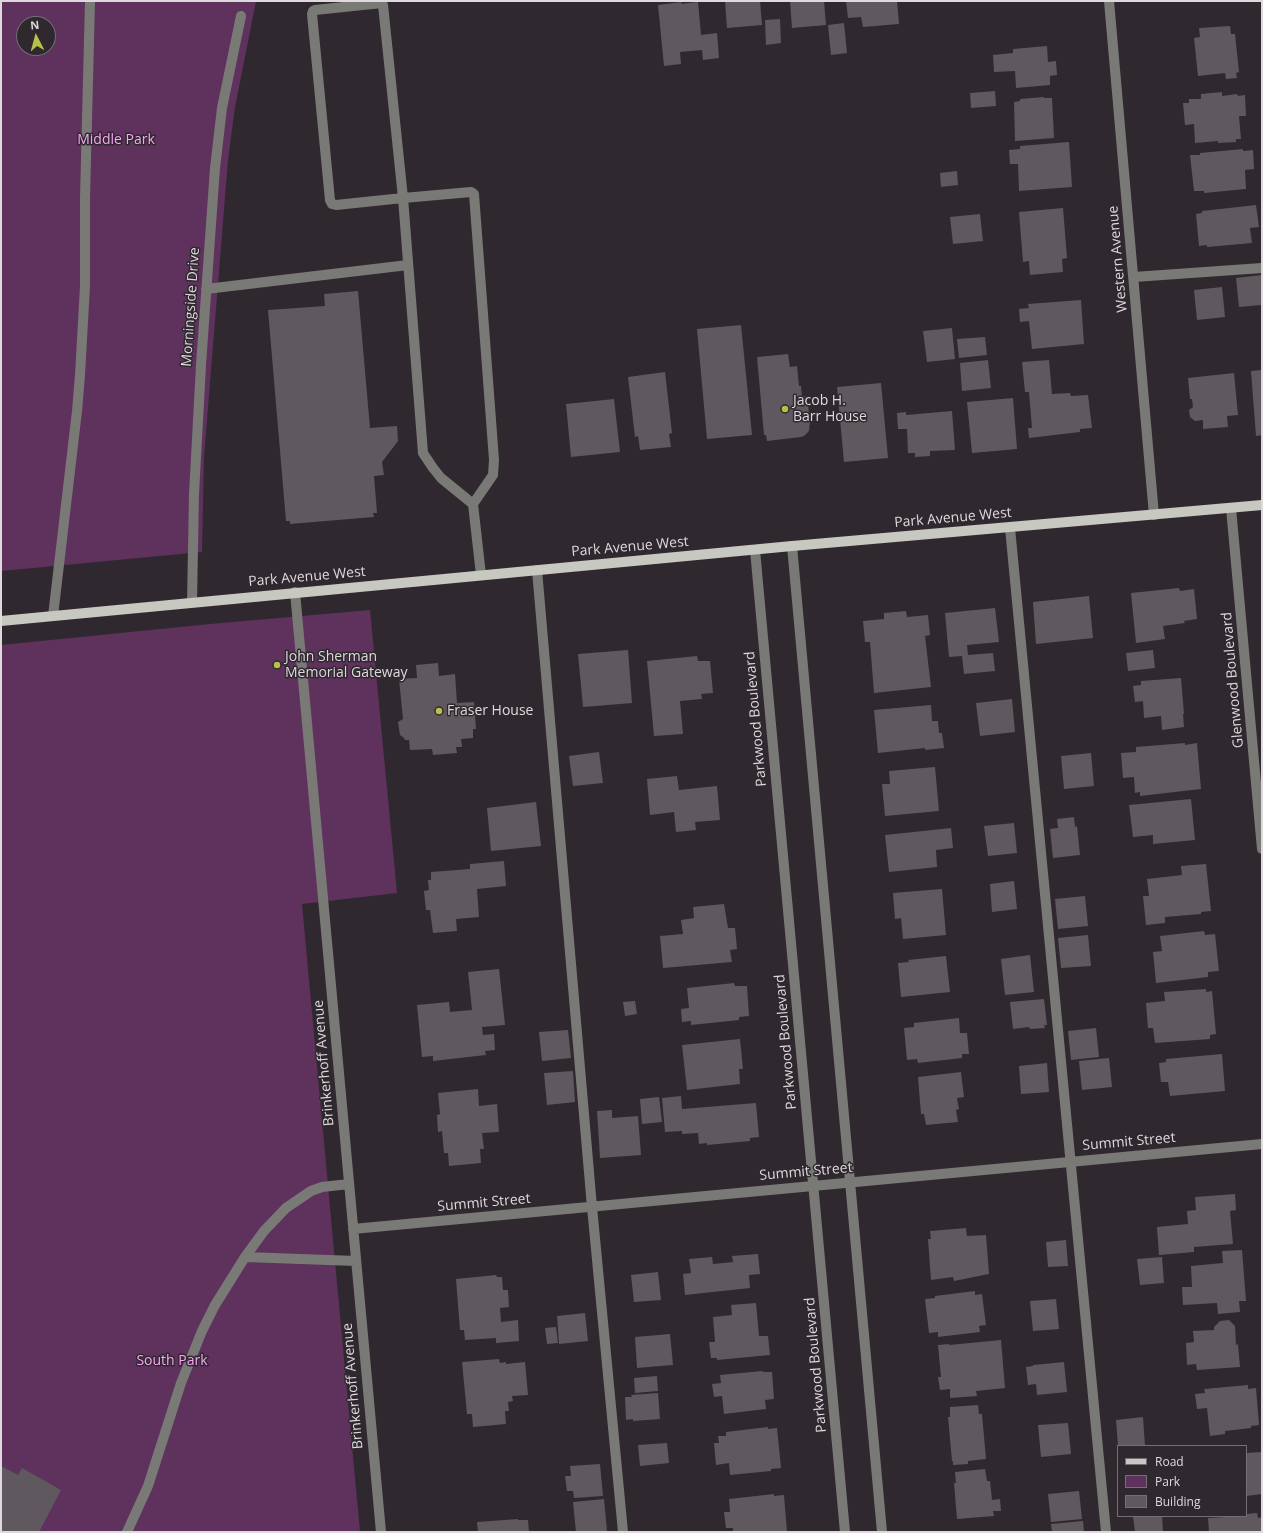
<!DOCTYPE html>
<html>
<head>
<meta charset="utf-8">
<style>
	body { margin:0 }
	#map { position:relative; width:1263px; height:1533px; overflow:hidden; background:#2f292f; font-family:"Open Sans",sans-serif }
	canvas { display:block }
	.frame { position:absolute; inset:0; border:2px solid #ddd9dd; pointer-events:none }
	.legend { position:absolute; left:1117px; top:1445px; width:130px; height:72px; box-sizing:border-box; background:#2f292f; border:1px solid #756f75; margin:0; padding:5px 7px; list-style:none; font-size:12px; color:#ddd9dd }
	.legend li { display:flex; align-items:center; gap:8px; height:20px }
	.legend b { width:20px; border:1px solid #756f75 }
	.north { position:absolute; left:16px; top:16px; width:40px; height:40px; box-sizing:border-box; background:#2f292f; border:1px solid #756f75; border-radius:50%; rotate:354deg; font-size:11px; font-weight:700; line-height:16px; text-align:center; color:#ddd9dd }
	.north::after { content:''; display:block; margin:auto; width:14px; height:18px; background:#b7c147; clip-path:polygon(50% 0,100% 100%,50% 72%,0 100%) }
</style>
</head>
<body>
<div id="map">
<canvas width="1263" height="1533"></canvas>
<div class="frame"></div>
<ul class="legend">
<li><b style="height:5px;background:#c7c8c0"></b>Road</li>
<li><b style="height:11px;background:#5e325d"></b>Park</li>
<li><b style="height:11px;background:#5f585f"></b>Building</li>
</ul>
<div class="north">N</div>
</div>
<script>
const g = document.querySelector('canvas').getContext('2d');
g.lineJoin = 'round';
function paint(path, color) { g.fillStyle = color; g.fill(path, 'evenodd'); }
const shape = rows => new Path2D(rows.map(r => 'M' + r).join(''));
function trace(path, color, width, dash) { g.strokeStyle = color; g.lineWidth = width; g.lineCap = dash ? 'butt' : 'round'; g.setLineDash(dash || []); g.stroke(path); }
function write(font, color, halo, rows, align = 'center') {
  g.font = font + ' "Open Sans",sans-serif'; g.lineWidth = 3; g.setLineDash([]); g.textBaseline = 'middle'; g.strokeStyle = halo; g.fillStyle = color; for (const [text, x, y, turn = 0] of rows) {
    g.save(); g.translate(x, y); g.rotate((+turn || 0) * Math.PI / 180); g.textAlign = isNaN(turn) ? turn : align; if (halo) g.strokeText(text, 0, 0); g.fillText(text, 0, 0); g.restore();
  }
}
const green = shape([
	[1,1,256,1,235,107,228,160,204,457,202,552,1,571],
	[24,24,48,24,48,48,24,48],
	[370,610,397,893,302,904,360,1532,1,1532,1,645,210,624]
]);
const building = shape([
	[725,1,760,1,762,25,727,28],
	[790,1,824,1,826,25,792,28],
	[846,1,897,1,899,24,863,27,861,17,848,18],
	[682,2,681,4,698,2,701,35,717,33,719,58,703,60,702,50,680,52,681,64,664,66,658,5],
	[780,19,781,43,766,45,765,20],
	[844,23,847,53,831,55,828,25],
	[1230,26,1231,34,1235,34,1239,72,1236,73,1237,78,1226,79,1225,73,1198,76,1194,38,1200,37,1199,28],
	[1047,46,1048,62,1056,61,1057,75,1050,76,1050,85,1016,88,1015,71,994,72,993,55,1013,53,1013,49],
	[995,91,996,106,971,108,970,93],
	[1222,92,1222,96,1237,94,1238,96,1245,95,1246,116,1239,116,1241,139,1236,139,1236,142,1218,143,1218,141,1195,143,1194,124,1185,125,1183,103,1189,103,1189,99,1201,99,1201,94],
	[1044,97,1044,98,1052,98,1054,138,1015,141,1014,102,1020,101,1020,99],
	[1069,142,1072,187,1019,191,1018,164,1010,164,1009,150,1020,149,1020,146],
	[1243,149,1243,151,1253,150,1254,169,1245,170,1246,189,1204,193,1204,191,1194,191,1190,155,1200,155,1200,153],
	[957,171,958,185,941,187,940,173],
	[1256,205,1259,227,1250,228,1252,243,1207,247,1207,245,1199,246,1196,214,1202,213,1202,211],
	[1063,208,1067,258,1062,259,1063,272,1030,275,1029,261,1023,262,1019,212],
	[980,214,983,241,953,244,950,217],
	[1262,275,1262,305,1239,307,1236,278],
	[1222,287,1225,317,1197,320,1194,290],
	[358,291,370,428,397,426,398,441,382,462,384,475,374,476,377,513,373,513,374,517,290,524,290,521,286,521,268,310,325,306,324,294],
	[1081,300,1084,344,1032,349,1029,321,1020,322,1019,309,1029,308,1028,304],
	[741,325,752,435,707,439,697,329],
	[952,328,955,359,927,362,923,331],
	[985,337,987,355,959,358,957,339],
	[788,354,790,367,797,366,799,386,801,386,802,397,807,396,810,422,809,431,804,436,801,437,767,441,766,435,764,435,757,357],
	[988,360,991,388,962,391,960,363],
	[1049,360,1052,394,1070,393,1071,396,1088,395,1092,428,1080,429,1080,432,1029,438,1028,428,1032,428,1029,392,1025,392,1022,362],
	[1262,370,1262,435,1256,436,1251,371],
	[665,372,672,433,669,434,671,447,640,450,638,436,635,437,628,377],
	[1234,373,1238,415,1227,416,1228,427,1203,429,1203,420,1195,421,1190,417,1189,410,1193,407,1192,399,1190,399,1188,378],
	[881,383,888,458,844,462,837,387],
	[1013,398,1017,449,972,453,967,402],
	[614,399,620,452,571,457,566,404],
	[952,411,955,450,930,451,930,456,915,457,915,453,908,453,907,429,898,429,897,413,906,412,906,415],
	[1179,588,1180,591,1194,589,1197,619,1184,621,1185,623,1163,626,1165,639,1136,643,1131,593],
	[1089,596,1093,638,1036,644,1033,602],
	[995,608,999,642,967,645,968,655,993,653,995,671,964,674,962,656,949,657,945,613],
	[906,611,907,617,928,615,930,635,925,636,931,687,874,693,870,642,865,642,863,621,884,619,884,613],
	[628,650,632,703,583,707,578,654],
	[1153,650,1155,668,1128,671,1126,653],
	[697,656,698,661,710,661,713,693,701,694,702,699,680,701,683,734,654,736,647,661],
	[438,663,439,676,455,674,457,703,474,702,476,729,473,729,473,738,461,739,462,747,456,747,457,753,433,755,432,749,410,750,409,740,405,740,404,738,400,735,398,722,403,719,399,679,417,678,416,665],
	[1181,678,1184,714,1183,714,1184,727,1162,730,1161,716,1144,718,1143,701,1135,702,1133,686,1141,685,1141,681],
	[1012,699,1015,732,980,736,976,703],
	[931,705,932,721,938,721,939,733,942,733,944,748,925,750,925,748,878,753,874,710],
	[1185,743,1185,745,1197,743,1201,789,1140,796,1140,792,1135,793,1134,777,1123,778,1121,753,1136,752,1136,747],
	[599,752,603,783,573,786,569,756],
	[1091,753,1094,786,1064,789,1061,756],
	[935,767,939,811,885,816,882,784,890,784,889,771],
	[677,776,679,790,717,786,720,820,695,822,696,830,676,832,674,812,650,815,647,779],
	[1191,799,1195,840,1153,844,1153,835,1133,837,1129,805],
	[536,802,541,846,491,851,487,808],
	[1074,817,1075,827,1077,826,1080,855,1053,858,1050,829,1058,828,1057,819],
	[1014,823,1017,853,988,856,984,826],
	[951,828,953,848,936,850,937,867,889,872,885,835],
	[504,861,506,886,477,889,479,917,456,919,457,931,433,933,430,910,426,910,424,891,429,890,428,880,431,880,431,872,470,869,470,864],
	[1206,864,1211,911,1201,912,1201,914,1165,917,1165,923,1146,925,1143,896,1149,896,1147,879,1182,875,1181,866],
	[1014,881,1017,909,992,912,990,884],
	[942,889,946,935,903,939,901,918,895,919,893,893],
	[1085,896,1088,926,1058,929,1055,899],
	[724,904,728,928,735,928,737,949,730,950,732,962,663,968,660,936,683,934,681,920,694,918,693,907],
	[1204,931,1205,935,1215,934,1219,971,1208,972,1208,977,1156,983,1153,952,1162,951,1160,936],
	[1088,935,1091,966,1061,968,1058,938],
	[1030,955,1034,992,1005,995,1001,959],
	[946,956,950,992,901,997,898,963,909,962,908,960],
	[499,969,505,1025,482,1027,483,1035,494,1034,495,1050,485,1051,486,1055,433,1061,433,1056,422,1057,417,1005,449,1002,450,1012,472,1010,468,972],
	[734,983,735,986,747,986,749,1016,739,1017,739,1020,691,1025,691,1021,682,1022,681,1009,689,1008,687,988],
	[1206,989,1206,992,1212,991,1216,1034,1210,1035,1210,1039,1155,1043,1153,1028,1148,1028,1146,1003,1165,1001,1164,992],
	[1044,999,1047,1025,1044,1025,1045,1028,1030,1029,1029,1027,1013,1029,1010,1002],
	[635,1001,637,1014,625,1016,623,1002],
	[959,1018,960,1033,967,1033,969,1054,962,1054,962,1058,918,1063,917,1059,907,1060,904,1028,914,1027,914,1023],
	[1096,1028,1099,1057,1071,1060,1068,1031],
	[568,1030,571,1058,542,1061,539,1032],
	[740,1039,743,1069,739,1069,740,1084,687,1090,682,1045],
	[1222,1054,1225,1091,1170,1096,1168,1082,1161,1082,1159,1063,1166,1062,1166,1059],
	[1109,1058,1112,1087,1082,1090,1079,1061],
	[1047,1063,1049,1092,1021,1094,1019,1066],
	[573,1071,575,1102,547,1105,544,1073],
	[961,1072,964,1097,957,1098,959,1109,956,1110,958,1122,926,1125,924,1114,921,1114,918,1077],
	[478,1089,479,1106,497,1104,499,1132,482,1133,484,1149,480,1149,481,1163,449,1166,448,1153,444,1153,442,1131,438,1132,437,1115,440,1114,438,1093],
	[681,1096,682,1109,756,1103,759,1137,750,1138,750,1141,707,1145,707,1143,699,1144,698,1133,682,1134,682,1131,665,1132,662,1098],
	[659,1097,662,1122,642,1124,640,1099],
	[612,1110,612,1118,638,1116,641,1155,600,1158,597,1111],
	[1235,1194,1236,1210,1230,1211,1233,1244,1194,1247,1194,1252,1159,1255,1157,1227,1188,1224,1187,1211,1196,1210,1195,1197],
	[966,1228,967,1236,986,1235,989,1274,954,1281,953,1277,931,1280,928,1239,931,1239,930,1231],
	[1066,1240,1068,1266,1048,1267,1046,1242],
	[1242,1250,1246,1301,1239,1301,1240,1312,1218,1314,1217,1303,1183,1305,1182,1287,1192,1287,1191,1266,1223,1263,1222,1251],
	[758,1254,760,1274,749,1275,750,1288,685,1295,683,1274,691,1273,689,1259,712,1257,713,1264,733,1262,732,1256],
	[1162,1257,1164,1283,1140,1285,1137,1259],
	[658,1272,661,1300,634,1302,631,1275],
	[496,1275,497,1277,502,1277,503,1290,508,1290,509,1307,500,1308,501,1322,518,1320,519,1341,496,1343,496,1338,465,1340,464,1330,460,1330,456,1279],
	[975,1291,975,1295,982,1294,986,1325,979,1326,980,1332,938,1337,938,1332,929,1333,925,1299,935,1298,935,1296],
	[1056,1299,1059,1329,1033,1331,1030,1301],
	[756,1303,759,1336,768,1336,770,1355,717,1360,717,1358,711,1358,709,1342,715,1342,713,1317,732,1315,731,1305],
	[585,1313,588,1341,559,1344,557,1316],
	[1229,1320,1235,1326,1236,1345,1238,1344,1240,1367,1197,1370,1196,1364,1187,1365,1186,1343,1194,1342,1193,1331,1214,1330,1214,1327,1220,1321],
	[556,1327,558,1343,547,1344,545,1328],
	[670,1334,673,1365,637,1368,635,1337],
	[1001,1340,1005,1388,976,1391,977,1396,950,1398,950,1389,940,1390,938,1377,941,1377,938,1345,949,1344,949,1345],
	[499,1359,500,1363,506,1362,506,1364,525,1362,528,1395,512,1396,513,1401,508,1402,509,1411,505,1411,506,1424,473,1427,472,1414,467,1414,462,1362],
	[1064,1362,1067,1392,1037,1395,1036,1384,1028,1385,1026,1367,1033,1366,1033,1365],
	[763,1371,763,1372,772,1372,774,1399,765,1400,766,1409,724,1414,722,1396,714,1397,712,1384,721,1383,720,1375],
	[657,1376,658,1391,635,1393,634,1378],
	[1248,1385,1248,1389,1256,1388,1259,1425,1251,1426,1251,1428,1225,1431,1225,1434,1210,1436,1207,1408,1197,1409,1195,1394,1205,1393,1204,1389],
	[658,1393,660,1419,633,1421,633,1419,626,1420,625,1397,632,1397,631,1395],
	[978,1405,979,1414,982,1414,986,1459,968,1461,968,1464,953,1465,953,1461,952,1461,948,1417,950,1417,950,1407],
	[1143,1417,1145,1446,1118,1446,1116,1420],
	[1068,1423,1071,1454,1041,1457,1038,1425],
	[768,1427,768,1429,777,1428,781,1468,771,1469,771,1471,730,1475,729,1463,716,1465,714,1443,719,1443,718,1436,726,1436,726,1432],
	[667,1443,669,1463,640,1466,638,1445],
	[1261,1452,1262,1494,1246,1496,1246,1453],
	[600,1464,603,1496,574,1498,573,1491,567,1491,565,1476,571,1476,570,1466],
	[1,1466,18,1475,22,1468,61,1490,39,1532,4,1532,1,1531],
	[985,1469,987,1481,990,1481,992,1500,1000,1499,1001,1511,993,1511,994,1516,957,1519,954,1483,956,1483,955,1472],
	[1079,1491,1082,1519,1051,1522,1048,1494],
	[774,1494,774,1496,784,1495,787,1532,733,1532,733,1528,726,1528,724,1512,730,1512,729,1499],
	[604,1499,607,1531,576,1532,573,1502],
	[1257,1513,1258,1518,1262,1517,1262,1532,1209,1532,1208,1518,1246,1516,1246,1514],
	[1148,1516,1162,1516,1163,1532,1135,1532,1133,1517],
	[518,1519,518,1520,528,1520,529,1532,478,1532,477,1522],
	[1083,1521,1084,1532,1052,1532,1051,1524]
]);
const minor = shape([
	[1109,1,1154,515],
	[1134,277,1262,268],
	[206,289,408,265],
	[473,504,441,478,433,468,423,453,403,198,383,5,382,3,315,10,313,11,312,14,330,200,332,204,336,205,403,198,471,192,474,194,494,460,493,475,473,504,481,575],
	[1231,508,1262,849],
	[1010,528,1106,1532],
	[792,546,882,1532],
	[755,550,845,1532],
	[537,570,592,1207,623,1532],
	[295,592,381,1532],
	[192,602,194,494,201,365,215,168,222,108,241,16],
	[53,616,77,411,80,375,85,286,85,198,90,1],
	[353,1229,1262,1144],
	[245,1257,356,1261],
	[127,1532,148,1486,181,1383,202,1331,215,1305,245,1257,264,1231,286,1208,311,1191,322,1187,349,1184]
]);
const major = shape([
	[1,621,792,546,1262,505]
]);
const markers = [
	[785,409,4,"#b7c147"],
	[277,665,4,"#b7c147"],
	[439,711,4,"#b7c147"]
];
const parkNames = [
	["Middle Park",116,140],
	["South Park",172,1361]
];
const streetNames = [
	["Western Avenue",1118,259,-95],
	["Morningside Drive",191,307,-86],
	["Park Avenue West",953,518,-5],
	["Park Avenue West",630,547,-5],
	["Park Avenue West",307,577,-5],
	["Glenwood Boulevard",1233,680,-95],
	["Parkwood Boulevard",756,719,-95],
	["Parkwood Boulevard",786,1042,-95],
	["Brinkerhoff Avenue",324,1063,-95],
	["Summit Street",1129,1142,-5],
	["Summit Street",806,1172,-5],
	["Summit Street",484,1203,-5],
	["Parkwood Boulevard",816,1365,-95],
	["Brinkerhoff Avenue",353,1386,-95]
];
const poiNames = [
	["Jacob H.",793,401],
	["Barr House",793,417],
	["John Sherman",285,657],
	["Memorial Gateway",285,673],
	["Fraser House",447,711]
];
paint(green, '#5e325d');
paint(building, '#5f585f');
trace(minor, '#797a76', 10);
trace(major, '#c7c8c0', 10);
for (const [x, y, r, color] of markers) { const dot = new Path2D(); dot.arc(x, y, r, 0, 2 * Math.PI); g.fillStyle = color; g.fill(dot); trace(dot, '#2f292f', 1.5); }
write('14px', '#fda4fa', '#2f292f', parkNames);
write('14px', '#ddd9dd', '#2f292f', streetNames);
write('14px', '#ddd9dd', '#2f292f', poiNames, 'left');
</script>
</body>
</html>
